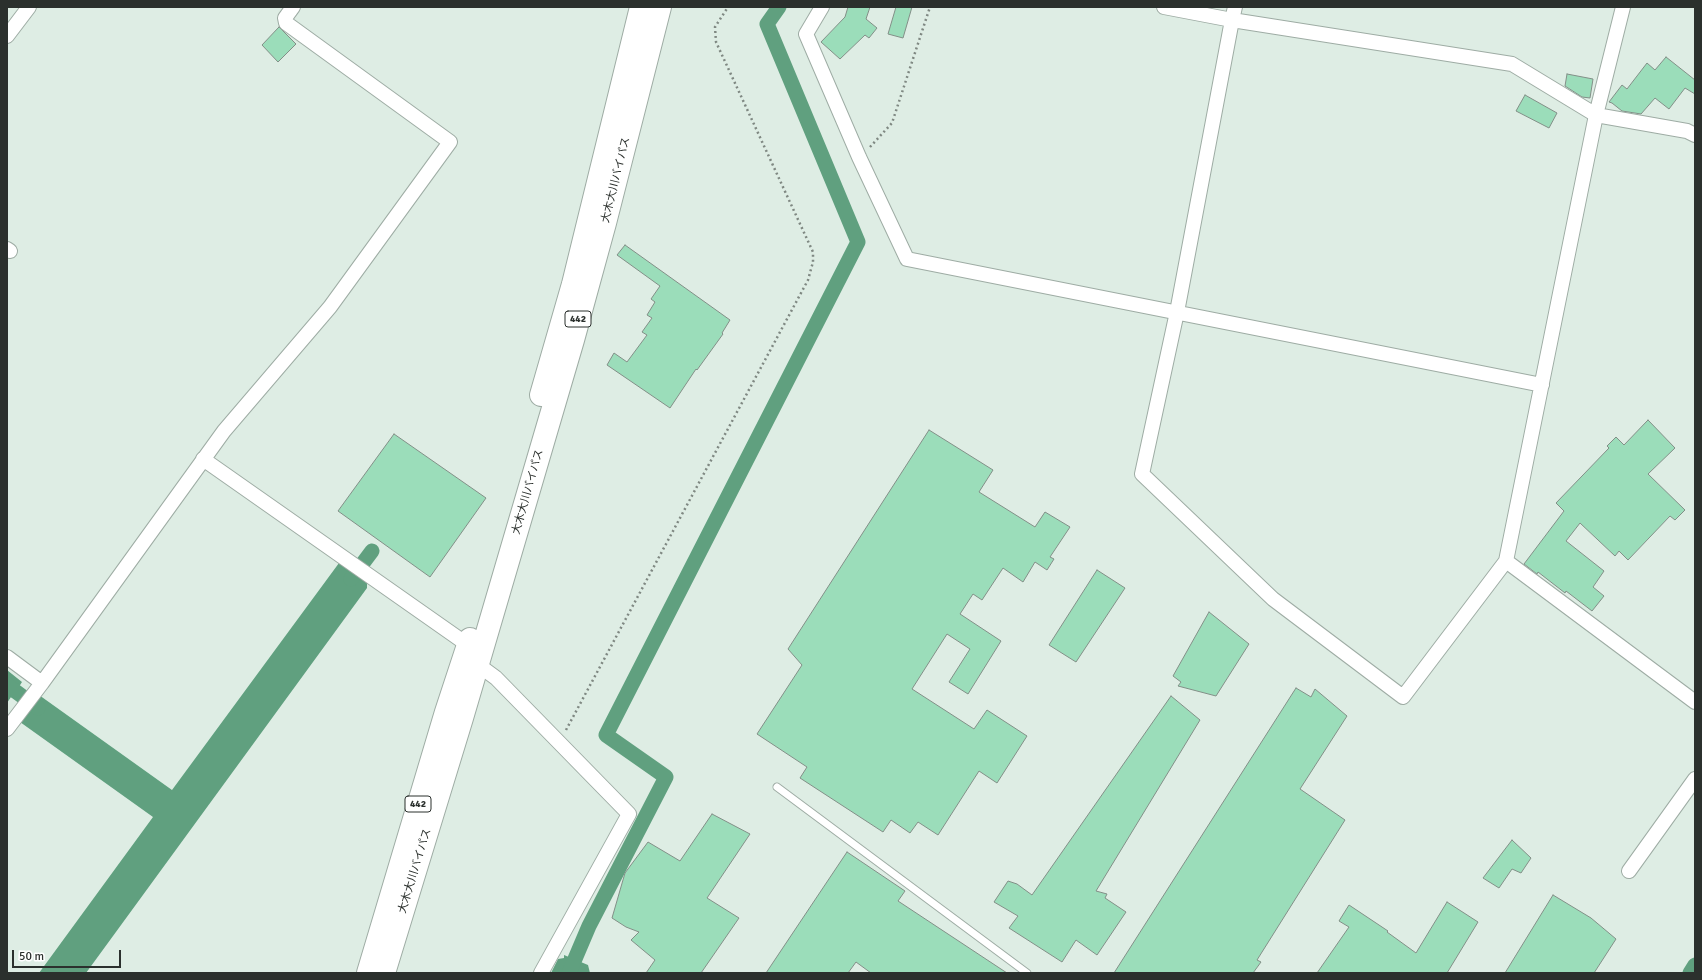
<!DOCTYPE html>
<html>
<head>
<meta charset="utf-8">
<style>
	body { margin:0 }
	#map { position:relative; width:1702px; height:980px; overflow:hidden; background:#deede4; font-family:Signika,sans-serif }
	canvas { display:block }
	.frame { position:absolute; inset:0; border:8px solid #2b302d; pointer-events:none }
	.scale { position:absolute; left:12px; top:950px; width:109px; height:18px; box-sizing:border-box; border:2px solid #2b302d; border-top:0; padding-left:5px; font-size:12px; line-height:14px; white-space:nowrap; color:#2b302d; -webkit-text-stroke:3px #fff; paint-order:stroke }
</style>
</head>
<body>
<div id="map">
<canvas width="1702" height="980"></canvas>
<div class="frame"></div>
<div class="scale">50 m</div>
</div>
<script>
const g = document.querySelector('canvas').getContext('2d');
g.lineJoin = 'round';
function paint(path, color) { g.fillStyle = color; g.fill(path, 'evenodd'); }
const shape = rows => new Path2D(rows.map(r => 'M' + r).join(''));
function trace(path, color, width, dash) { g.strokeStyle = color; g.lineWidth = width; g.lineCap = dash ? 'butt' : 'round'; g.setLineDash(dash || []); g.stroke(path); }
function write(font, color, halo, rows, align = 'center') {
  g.font = font + ' Signika,"Noto Sans JP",sans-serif'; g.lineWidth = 4; g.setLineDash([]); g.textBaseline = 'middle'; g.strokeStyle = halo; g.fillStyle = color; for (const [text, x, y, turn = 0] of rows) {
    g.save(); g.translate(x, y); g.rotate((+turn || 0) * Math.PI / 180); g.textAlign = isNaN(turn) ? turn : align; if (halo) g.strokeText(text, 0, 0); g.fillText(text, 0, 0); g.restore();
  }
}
const water = shape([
	[339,563,350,571,353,567,367,583,367,588,86,973,39,973,153,817,20,722,39,695,172,790],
	[7,670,22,682,15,693,18,695,15,699,11,697,7,703],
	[564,955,588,965,590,973,551,973,558,959,564,958]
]);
const canal = shape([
	[351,579,372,551],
	[7,685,38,708],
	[569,973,589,926,666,777,606,735,858,242,767,24,779,7],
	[1690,973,1695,965]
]);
const building = shape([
	[848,7,870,7,866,19,877,28,869,38,865,35,840,59,821,42,845,17,848,7],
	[896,7,912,7,903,38,888,34,896,7],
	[279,27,296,44,278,62,262,45,279,27],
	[1666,57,1695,80,1695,94,1685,88,1669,109,1655,98,1641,114,1622,111,1612,103,1609,102,1622,85,1627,89,1647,63,1655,70,1666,57],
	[1567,74,1593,79,1590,98,1582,97,1565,86,1567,74],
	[1525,95,1557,113,1549,128,1516,111,1525,95],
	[625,245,730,320,722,333,723,334,697,370,696,369,670,408,607,365,614,353,627,362,647,335,642,332,652,318,647,315,655,302,651,299,660,286,617,255,625,245],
	[1648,420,1675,448,1648,474,1685,510,1675,520,1670,516,1628,560,1619,551,1615,556,1580,523,1566,541,1604,571,1593,587,1604,596,1592,611,1566,591,1565,593,1538,572,1537,574,1524,564,1564,511,1556,503,1609,448,1607,446,1616,437,1624,445,1648,420],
	[929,430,993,470,979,492,1035,527,1045,512,1070,527,1050,557,1054,559,1047,570,1035,562,1023,582,1003,568,982,600,973,594,960,614,1001,641,968,694,949,682,970,649,947,634,912,689,974,729,987,710,1027,736,997,783,979,771,938,835,918,822,910,833,891,820,883,832,800,778,807,767,757,734,802,665,788,649,929,430],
	[394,434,486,498,430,577,338,511,394,434],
	[1097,570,1125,588,1076,662,1049,645,1097,570],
	[1209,612,1249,644,1216,696,1178,686,1181,682,1173,676,1209,612],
	[1296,688,1311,697,1315,689,1347,716,1300,789,1345,820,1257,960,1261,962,1253,973,1114,973,1296,688],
	[1171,696,1200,720,1096,891,1107,894,1105,898,1126,912,1097,955,1076,940,1062,962,1009,928,1018,916,994,902,1008,881,1017,884,1032,895,1171,696],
	[712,814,750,834,707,898,739,918,701,973,646,973,655,960,631,940,639,932,626,927,612,918,625,873,648,842,680,861,712,814],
	[1512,840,1531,858,1521,873,1512,869,1499,888,1483,878,1512,840],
	[847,852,905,891,898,901,1007,973,871,973,856,962,848,973,766,973,847,852],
	[1553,895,1591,918,1616,939,1594,973,1505,973,1553,895],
	[1447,902,1478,922,1447,973,1317,973,1349,927,1339,921,1349,905,1388,931,1387,932,1416,953,1447,902]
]);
const path = shape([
	[870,147,892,123,930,7],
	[566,730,808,280,813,262,813,252,716,42,715,27,728,7]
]);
const lane = shape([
	[777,787,1027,973]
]);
const street = shape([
	[822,7,806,34,859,157,907,259,1542,385],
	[1164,7,1232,20,1235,7],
	[1623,7,1596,115,1506,561,1403,697,1273,599,1142,474,1177,312,1232,20,1512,64,1596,115,1687,131,1695,135],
	[7,36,29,7],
	[7,249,10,251],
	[203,459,468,645,477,664,496,678,629,814,541,973],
	[1506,561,1695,702],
	[7,657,42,683],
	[7,729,42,683,224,431,330,307,450,142,286,23,285,18,293,7],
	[1629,871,1695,779]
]);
const highway = shape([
	[541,395,573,284,641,7],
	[368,973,446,712,470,639],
	[384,973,462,718,573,340,605,223,660,7]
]);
const shields = [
	[578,319,26],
	[418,804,26]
];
const shieldNames = [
	["442",578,319],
	["442",418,804]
];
const streetNames = [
	["大木大川バイパス",616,180,-76],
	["大木大川バイパス",528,492,-74],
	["大木大川バイパス",415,871,-73]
];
paint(water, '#60a07f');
trace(canal, '#60a07f', 15);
paint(building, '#9bddba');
trace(building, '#828f87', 1);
trace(lane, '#9eaca4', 9);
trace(street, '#9eaca4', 16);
trace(highway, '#9eaca4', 24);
trace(path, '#7f8882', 2.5, [2, 3]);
trace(lane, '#fff', 7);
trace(street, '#fff', 14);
trace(highway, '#fff', 22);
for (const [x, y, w] of shields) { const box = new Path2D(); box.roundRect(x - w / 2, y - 8, w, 16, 3); g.fillStyle = '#fff'; g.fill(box); trace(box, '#2b302d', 1); }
write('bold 10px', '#2b302d', null, shieldNames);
write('11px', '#2b302d', '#fff', streetNames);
</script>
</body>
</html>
